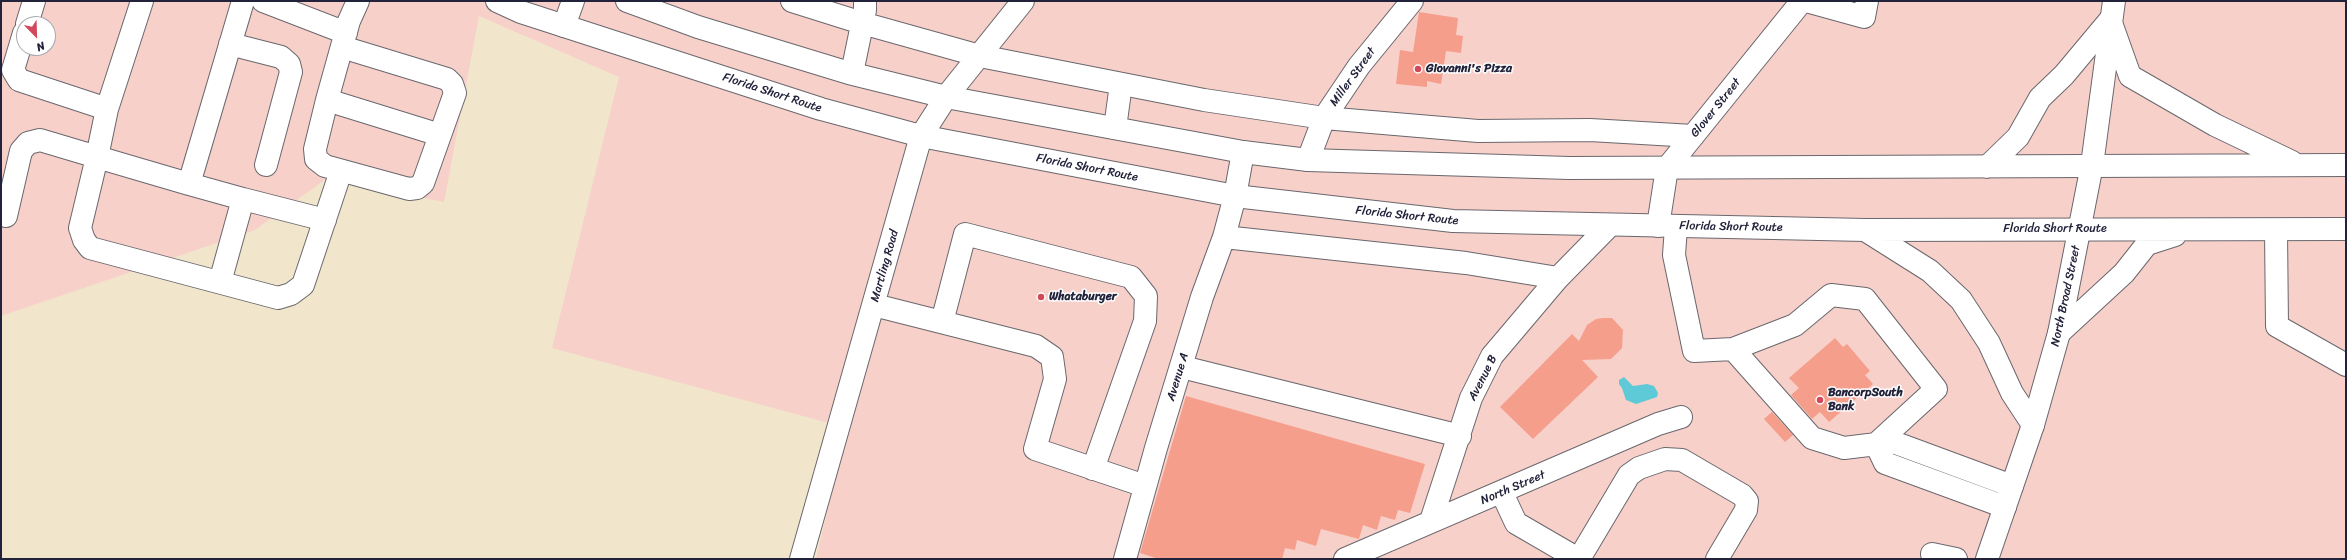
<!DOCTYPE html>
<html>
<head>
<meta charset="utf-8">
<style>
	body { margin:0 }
	#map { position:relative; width:2347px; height:560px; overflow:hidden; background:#f1e6cb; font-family:Sriracha,sans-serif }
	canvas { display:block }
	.frame { position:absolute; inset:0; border:2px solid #22223b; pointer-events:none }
	.north { position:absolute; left:16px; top:16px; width:40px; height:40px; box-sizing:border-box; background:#fff; border:1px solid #a7a7b1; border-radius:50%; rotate:157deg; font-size:11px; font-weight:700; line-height:16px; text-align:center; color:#22223b }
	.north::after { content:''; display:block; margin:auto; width:14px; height:18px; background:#d1495b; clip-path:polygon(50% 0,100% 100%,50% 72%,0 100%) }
</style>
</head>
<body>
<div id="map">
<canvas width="2347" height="560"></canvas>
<div class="frame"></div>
<div class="north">N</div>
</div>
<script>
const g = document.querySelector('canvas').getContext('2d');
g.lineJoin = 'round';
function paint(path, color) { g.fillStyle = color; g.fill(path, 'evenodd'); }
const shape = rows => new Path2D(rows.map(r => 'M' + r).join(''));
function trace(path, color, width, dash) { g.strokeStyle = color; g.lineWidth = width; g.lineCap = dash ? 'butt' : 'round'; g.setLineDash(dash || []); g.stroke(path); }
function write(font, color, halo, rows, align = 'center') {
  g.font = font + ' Sriracha,sans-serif'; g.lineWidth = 3; g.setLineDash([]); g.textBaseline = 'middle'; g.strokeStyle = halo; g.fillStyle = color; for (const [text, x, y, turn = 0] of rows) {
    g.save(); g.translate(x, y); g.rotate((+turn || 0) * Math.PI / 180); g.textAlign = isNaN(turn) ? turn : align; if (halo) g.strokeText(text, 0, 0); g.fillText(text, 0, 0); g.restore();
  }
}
const built = shape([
	[1,1,2346,1,2346,559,816,559,847,428,552,348,619,77,479,16,444,202,326,179,255,230,1,316],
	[24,24,48,24,48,48,24,48]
]);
const water = shape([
	[1624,377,1633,386,1647,384,1654,386,1658,393,1657,397,1636,404,1626,400,1622,388,1619,384,1619,380]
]);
const building = shape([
	[1419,12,1458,18,1456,35,1463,36,1461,53,1446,51,1441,84,1427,81,1427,87,1396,84,1400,50,1413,52],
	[1603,318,1612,318,1623,330,1622,348,1611,359,1582,360,1598,377,1533,439,1500,407,1572,334,1579,341,1587,325,1596,319],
	[1835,338,1843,347,1847,344,1870,371,1865,375,1873,384,1829,422,1820,412,1812,419,1791,395,1799,388,1789,378],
	[1186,396,1425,464,1410,513,1398,510,1395,520,1381,516,1377,530,1363,525,1359,539,1321,529,1316,546,1297,540,1295,550,1285,548,1282,559,1159,559,1140,553],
	[1772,412,1793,435,1785,442,1764,419]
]);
const minor = shape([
	[142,1,107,109,97,157,189,184,243,1],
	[263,1,346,33],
	[792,1,862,23,980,56,1204,100,1324,118,1478,131,1590,130,1693,136],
	[1806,1,1864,17,1867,1],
	[27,24,34,1],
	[564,26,573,1],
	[24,33,13,70,19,80,107,109],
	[230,44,281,57,289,64,291,72,266,165],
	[342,47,447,79,452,84,455,93,423,183,417,188,409,189,325,166,316,159,315,149,327,100,349,21,358,1],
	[852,73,865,10,865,1],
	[327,100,440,135],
	[1115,128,1121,84],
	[1308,160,1324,118,1359,66,1412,1],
	[189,184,243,199,220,282],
	[243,199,325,220],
	[6,216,21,151,28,143,40,140,97,157,80,228,84,240,90,248,278,298,291,294,303,285,341,171],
	[1658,226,1667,168,1802,1],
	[1676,227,1674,255,1694,351,1733,349,1795,325,1831,295,1865,299,1936,389,1876,444],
	[2276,230,2277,326,2346,365],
	[1224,237,1466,263,1558,278],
	[874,305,1036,346,1052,357,1055,379,1035,449,1145,486],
	[942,322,965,234,1131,277,1146,296,1145,321,1093,469],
	[1733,349,1812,438,1844,448,1893,442,2012,486],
	[1182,367,1460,436],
	[1876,444,1885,463,2005,507],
	[1502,493,1516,523,1578,559],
	[1431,521,1471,398,1492,356,1558,278,1610,225],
	[1932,554,1956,559],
	[801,559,921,136,946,97,1023,1],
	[1125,559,1156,448,1202,297,1224,237,1235,196,1243,152],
	[1345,559,1658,424,1681,417],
	[1579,559,1629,475,1639,468,1665,459,1682,460,1742,495,1747,501,1746,510,1717,559]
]);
const major = shape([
	[1987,559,2033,425,2059,333,2092,165,2114,1]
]);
const highway = shape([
	[497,1,521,12,821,109,921,136,1235,196,1453,221,1865,230,2346,229],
	[627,1,698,27,849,73,946,97,1243,152,1308,160,1569,168,2346,165],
	[2110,20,2130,76,2215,125,2292,162],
	[1987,167,2018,137,2040,98,2064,75,2110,20],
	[1865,230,1930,271,1961,300,1989,343,2012,393,2033,425],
	[2059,333,2124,273,2147,244,2175,235]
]);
const markers = [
	[1418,69,4,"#d1495b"],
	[1041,297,4,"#d1495b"],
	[1820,400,4,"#d1495b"]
];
const poiNames = [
	["Giovanni's Pizza",1426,69],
	["Whataburger",1049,297],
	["BancorpSouth",1828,393],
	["Bank",1828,407]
];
const streetNames = [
	["Miller Street",1353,77,-54],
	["Florida Short Route",772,93,18],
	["Glover Street",1716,108,-51],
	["Florida Short Route",1087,168,11],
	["Florida Short Route",1407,216,6],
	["Florida Short Route",1731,227,1],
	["Florida Short Route",2055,229],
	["Martling Road",885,266,-74],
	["North Broad Street",2066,296,-78],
	["Avenue A",1178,377,-73],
	["Avenue B",1483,378,-63],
	["North Street",1513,488,-23]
];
paint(built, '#f7d0ca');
paint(water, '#5ec9d7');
paint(building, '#f59e8c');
trace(minor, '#6a676d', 24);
trace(major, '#6a676d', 24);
trace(highway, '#6a676d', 24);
trace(minor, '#fff', 22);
trace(major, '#fff', 22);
trace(highway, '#fff', 22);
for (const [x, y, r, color] of markers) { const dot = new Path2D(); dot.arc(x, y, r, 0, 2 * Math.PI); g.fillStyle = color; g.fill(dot); trace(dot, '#fff', 1.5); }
write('bold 12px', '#22223b', '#fff', poiNames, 'left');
write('12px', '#22223b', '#fff', streetNames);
</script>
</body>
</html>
